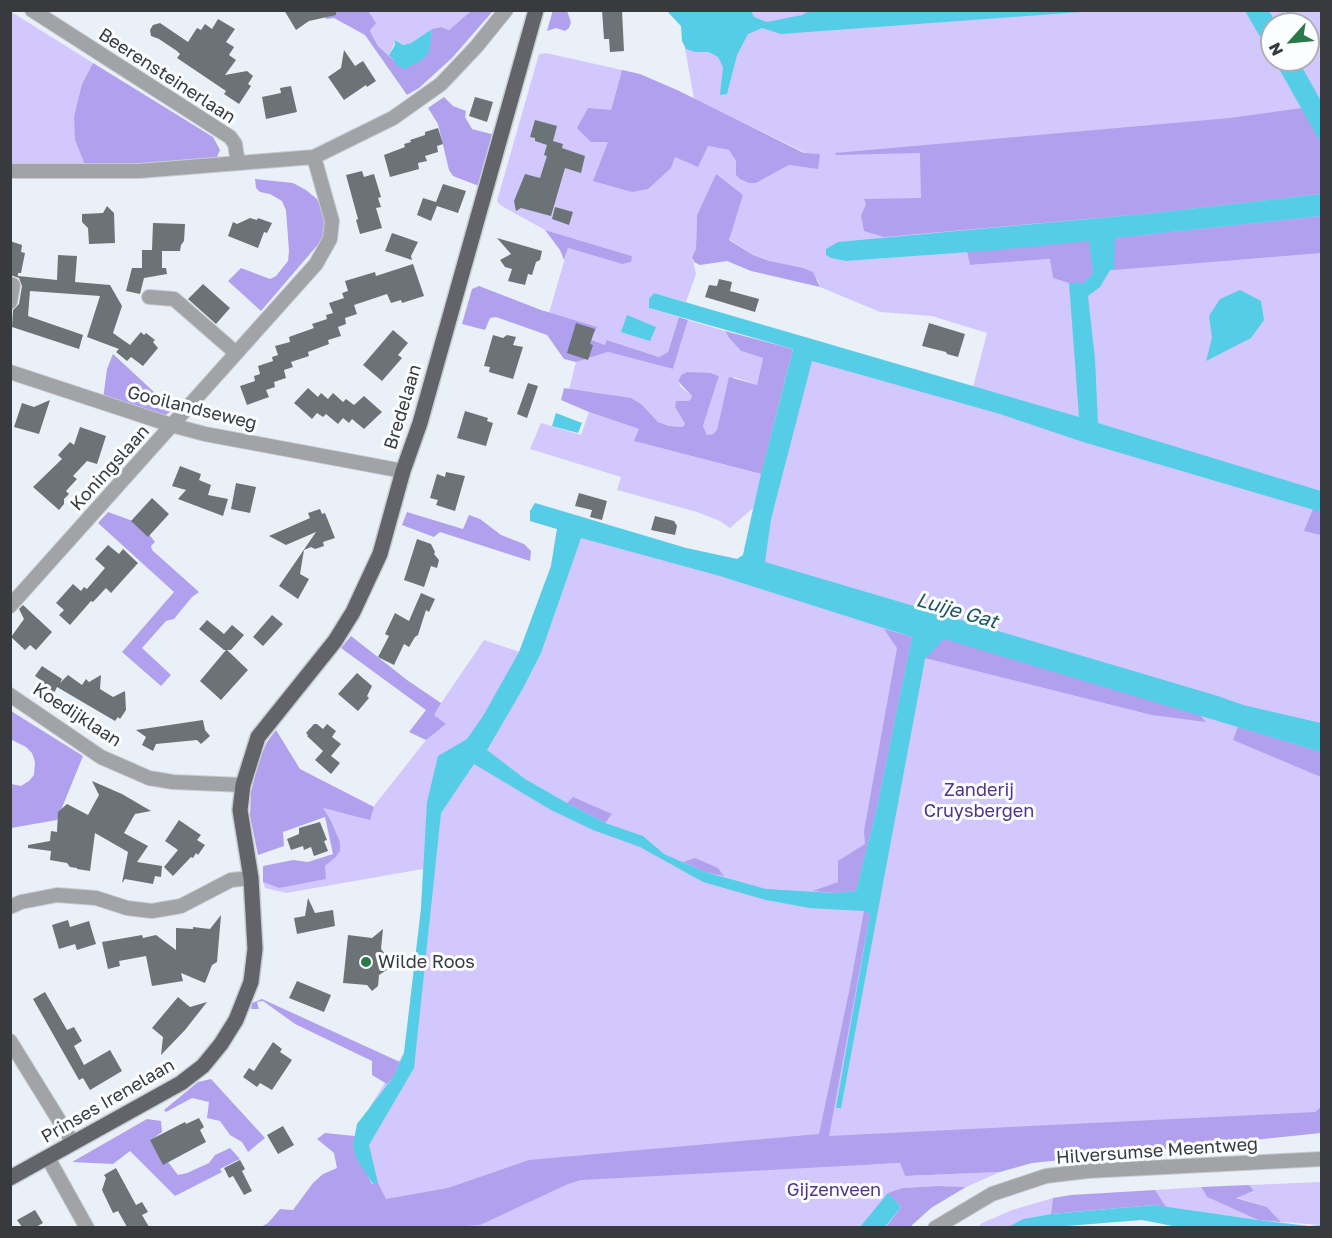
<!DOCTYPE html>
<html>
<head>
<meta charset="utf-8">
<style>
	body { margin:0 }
	#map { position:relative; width:1332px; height:1238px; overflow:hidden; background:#eaf0f7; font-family:"Golos Text",sans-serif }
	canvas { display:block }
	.frame { position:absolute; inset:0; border:12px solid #383a3d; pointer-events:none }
	.north { position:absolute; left:1260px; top:12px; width:60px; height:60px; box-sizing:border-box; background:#fcfdfe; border:2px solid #aeafb1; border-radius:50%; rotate:243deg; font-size:16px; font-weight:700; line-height:24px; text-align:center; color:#383a3d }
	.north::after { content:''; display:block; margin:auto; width:21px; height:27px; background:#29794a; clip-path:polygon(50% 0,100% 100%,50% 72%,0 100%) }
</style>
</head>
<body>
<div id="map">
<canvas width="1332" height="1238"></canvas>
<div class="frame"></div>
<div class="north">N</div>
</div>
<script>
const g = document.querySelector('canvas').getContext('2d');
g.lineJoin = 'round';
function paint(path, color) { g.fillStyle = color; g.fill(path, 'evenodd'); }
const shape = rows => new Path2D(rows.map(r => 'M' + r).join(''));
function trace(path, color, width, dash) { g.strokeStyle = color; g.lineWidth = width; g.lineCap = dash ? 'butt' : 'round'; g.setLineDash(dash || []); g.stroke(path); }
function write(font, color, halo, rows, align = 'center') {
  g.font = font + ' "Golos Text",sans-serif'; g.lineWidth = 6; g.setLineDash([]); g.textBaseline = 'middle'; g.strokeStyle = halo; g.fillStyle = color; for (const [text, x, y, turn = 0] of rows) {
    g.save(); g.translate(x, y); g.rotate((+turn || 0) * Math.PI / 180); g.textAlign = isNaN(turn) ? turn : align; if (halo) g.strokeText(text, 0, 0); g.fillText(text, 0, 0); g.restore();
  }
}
const green = shape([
	[10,11,93,63,82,84,75,140,85,165,11,166],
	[364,11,471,11,449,30,441,27,432,29,411,43,402,45,396,40,389,55,378,46,370,31,373,28,368,11],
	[667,11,1321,11,1321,1120,866,1165,900,1163,905,1176,1000,1172,966,1187,938,1186,904,1188,885,1227,386,1227,389,1226,360,1140,371,1105,404,1053,421,909,423,869,286,893,265,888,263,882,279,888,325,866,335,858,330,819,322,808,370,819,374,806,426,740,445,724,433,715,484,640,520,652,551,566,557,529,530,521,530,511,535,503,686,548,737,559,743,555,753,508,730,528,720,521,697,512,617,490,621,477,530,449,541,423,581,435,589,412,639,429,635,441,760,474,798,335,973,387,987,333,932,316,880,312,820,287,818,280,753,255,729,239,716,174,697,215,696,249,692,257,696,274,686,302,654,293,649,308,679,317,668,352,659,357,608,340,605,346,591,340,596,327,549,313,568,248,622,264,632,256,545,230,500,205,497,201,539,54,546,53,622,70,611,110,608,142,649,188,675,157,708,146,729,150,736,161,736,175,756,183,789,165,807,167,804,152,694,99,681,26],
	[1272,24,1308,24,1308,60,1272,60],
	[1068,221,1069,282,1053,278,1051,259,970,265,967,252,846,261],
	[688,320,725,331,729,338,741,351,763,358,757,385,734,377,717,430,713,434,707,435,703,426,719,376,712,373,681,375,678,381,680,386,692,396,691,399,688,401,676,402,675,407,685,424,682,427,669,426,658,422,649,413,600,393,569,390,576,362,608,352,673,369],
	[1321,1182,1321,1225,1281,1222,1267,1207,1235,1197,1254,1192,1249,1185],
	[1201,1187,1207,1197,1258,1220,1167,1208,1155,1190],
	[1053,1198,1051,1214,1023,1219,1008,1227,981,1227,980,1224,1012,1210]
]);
const forest = shape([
	[553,10,567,11,571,22,569,28,565,31,556,28,547,31],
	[324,11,368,11,376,23,370,31,378,46,394,60,423,59,428,52,432,29,441,27,449,30,471,11,493,11,452,58,419,88,407,95,365,35,334,18,326,19],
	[93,63,213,137,220,150,217,157,207,163,85,165,75,140,74,117,82,84],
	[622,70,640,74,677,90,804,153,820,154,818,169,789,165,756,183,749,183,740,179,736,175,736,161,729,150,708,146,698,167,675,157,671,168,648,189,632,192,593,181,608,142,591,142,577,128,588,108,611,110],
	[444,97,453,106,466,111,465,117,472,129,495,135,479,186,453,176,449,170,438,124,428,108],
	[1302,108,1321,143,1321,194,1154,213,884,237,864,231,861,216,866,204,864,199,921,198,920,153,836,155,835,153,1230,118],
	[716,174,743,195,729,240,753,255,769,261,803,268,813,272,820,287,751,271,727,261,700,265,694,262,692,257,696,249,697,215],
	[255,179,293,183,306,190,317,199,324,215,326,230,321,241,261,311,228,281,241,268,270,279,276,276,288,261,289,251,286,210,282,201,270,194,260,192,256,188],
	[1321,216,1321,253,1114,270,1114,238],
	[545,230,632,256,631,262,622,264,568,248,564,260,560,250],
	[1090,240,1093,273,1084,283,1069,283,1053,278,1050,259,970,265,967,252],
	[479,286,541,310,597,327,591,340,605,345,607,340,659,357,668,352,679,317,688,320,673,369,608,352,576,362,564,359,547,335,496,317,490,318,485,330,462,324,472,289],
	[725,331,793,349,761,474,634,441,639,429,589,412,561,400,564,388,631,398,641,404,658,422,669,426,682,427,685,424,675,407,676,401,688,401,691,399,692,396,678,381,681,375,687,372,711,373,719,376,703,426,707,435,713,434,717,430,729,377,757,385,763,358,741,351,729,338],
	[113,354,154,392,177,406,166,415,157,416,103,399,107,369],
	[1313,509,1321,512,1321,535,1304,531],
	[108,512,141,524,155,542,151,546,152,550,199,592,192,597,174,619,166,621,142,648,171,675,161,686,122,652,174,592,98,523],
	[407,512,463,529,469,515,480,519,501,535,524,544,531,551,530,561,440,532,434,537,402,525],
	[884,629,912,637,877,808,856,891,834,893,813,891,838,882,838,861,865,844,864,831,897,648],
	[351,636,407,680,441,703,434,715,446,724,426,740,409,732,426,710,341,648],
	[944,638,1200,715,1206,722,1152,715,925,658],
	[11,711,83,756,57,820,11,828,11,784,21,786,29,781,34,775,35,762,32,753,26,747,12,740],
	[1238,727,1321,752,1321,777,1233,740],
	[276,730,300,769,374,807,370,820,323,808,330,819,340,842,340,851,335,858,325,866,326,879,279,888,263,882,263,866,293,860,308,862,333,854,325,817,283,832,284,846,258,855,250,816,251,792,258,763,267,742],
	[573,797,612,814,605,823,567,803],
	[695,858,718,868,724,876,705,872,683,862],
	[864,911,870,914,829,1136,1315,1112,1321,1107,1321,1133,1032,1163,1000,1172,905,1176,900,1163,581,1180,568,1184,480,1225,436,1228,259,1228,268,1223,280,1209,293,1210,313,1183,323,1174,337,1168,334,1153,317,1139,325,1133,355,1136,353,1145,372,1184,378,1183,386,1199,448,1188,529,1160,819,1134,850,987],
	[262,999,400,1062,394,1076,387,1084,372,1075,372,1061,295,1024,263,1001,257,1002,259,1009,251,1009,252,1003],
	[211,1079,265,1138,248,1152,242,1142,230,1135,220,1121,207,1118,209,1102,192,1098,166,1112,164,1110,198,1082],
	[147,1119,161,1121,162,1132,151,1140,178,1175,187,1173,209,1163,215,1155,230,1148,240,1159,220,1169,222,1172,175,1196,130,1151,113,1164,72,1162],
	[1249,1185,1254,1191,1236,1198,1267,1207,1281,1222,1258,1220,1207,1197,1201,1187],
	[938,1186,966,1187,931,1208,910,1227,885,1228,901,1207,888,1193,903,1188],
	[1155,1190,1167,1208,1154,1205,1051,1214,1053,1198,1071,1195]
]);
const water = shape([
	[667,11,751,11,754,17,767,22,802,15,810,10,1095,11,781,34,762,28,748,34,737,55,727,94,720,95,723,67,718,57,709,52,695,52,686,49,682,41,681,26],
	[1245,11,1269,11,1277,24,1272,24,1272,57],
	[432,29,429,52,423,59,405,69,396,65,394,60,389,55,395,45,395,40,403,45,411,43],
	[1274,60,1298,60,1321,101,1321,143],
	[1321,194,1321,216,1115,238,1114,270,1110,270,1100,287,1088,296,1095,359,1098,423,1321,491,1321,512,1083,442,1000,414,812,361,771,519,765,562,1218,696,1243,705,1321,723,1321,752,944,639,925,659,841,1108,836,1108,870,914,864,911,809,908,766,900,703,882,640,847,593,830,551,810,474,764,441,813,414,1068,369,1145,378,1183,373,1184,356,1158,353,1145,357,1124,394,1076,404,1053,421,909,427,802,438,756,467,739,483,716,519,652,551,566,557,529,530,521,530,511,535,503,686,548,737,559,743,555,761,474,793,349,649,308,649,299,654,293,1079,417,1069,283,1084,283,1093,273,1089,241,998,250,846,261,831,258,826,255,826,249,838,242,1154,213],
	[581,538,720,576,912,637,877,808,856,891,834,893,766,889,705,872,664,854,643,836,605,823,567,803,525,779,487,750,522,690,541,653],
	[1240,290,1261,301,1264,320,1251,338,1206,361,1212,338,1209,316,1220,299],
	[627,315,656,327,650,341,621,332],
	[556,413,582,423,578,433,552,426],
	[888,1193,901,1207,885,1227,860,1227],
	[1154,1205,1258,1220,1309,1226,1321,1225,1321,1227,1183,1228,1142,1220,1054,1227,1008,1227,1023,1219,1051,1214]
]);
const building = shape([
	[284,10,336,10,336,15,309,21,296,30],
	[602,10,622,10,624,51,610,52,609,39,604,39],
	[218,19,235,29,226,42,234,47,229,55,236,60,225,75,247,71,253,76,248,84,251,86,239,104,224,94,226,91,177,58,180,54,177,51,159,39,151,36,150,30,153,25,160,23,188,42,197,28,201,30,205,24,212,29],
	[344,50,355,66,363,61,376,81,367,87,366,85,344,100,328,77,341,68],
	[291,86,297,112,266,119,262,97,281,93,280,88],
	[475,97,493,102,487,122,469,116],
	[535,120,557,126,553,141,563,144,562,148,585,156,581,173,565,168,551,216,521,208,516,211,514,201,525,174,540,178,547,156,544,155,547,145,535,141,535,138,530,137],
	[438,128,443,144,437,146,438,152,425,156,427,161,418,163,419,169,390,177,384,155,405,147,404,144,411,142,410,140,425,135,425,132],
	[362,171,364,177,374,174,381,197,378,198,381,207,376,208,382,228,360,234,356,220,358,219,346,175],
	[443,184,466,191,458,213,437,206,431,221,417,215,423,198,436,202],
	[107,206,114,213,115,243,89,244,88,228,82,222,82,214,103,213],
	[555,207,573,212,569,225,552,219],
	[250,218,257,220,258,218,272,223,267,233,264,232,258,248,228,236,233,222,237,224],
	[153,223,185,224,184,241,181,245,180,251,162,251,162,268,166,268,167,274,144,278,140,294,126,291,132,268,142,268,142,250,152,250],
	[392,233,418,242,411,256,412,260,385,251],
	[497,238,542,251,540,260,536,262,532,275,528,274,525,285,508,281,512,269,505,267,500,260,511,254],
	[10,241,22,245,21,252,25,253,21,273,18,273,18,276,57,280,58,255,77,256,75,282,110,285,122,306,113,333,130,345,141,332,144,335,146,333,155,340,153,342,158,348,143,366,131,357,127,361,116,352,119,349,87,337,100,296,30,291,28,316,83,335,79,349,12,327,13,310,19,304,22,286,19,278,10,275],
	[413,264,424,296,402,303,401,300,391,303,387,294,354,305,357,314,345,318,346,324,338,327,341,336,328,340,329,344,308,352,309,356,291,362,293,367,284,370,286,378,274,382,275,387,266,390,269,397,247,405,240,386,255,381,254,376,260,374,258,366,273,361,272,357,278,355,275,346,290,342,289,337,314,328,312,324,327,319,326,315,333,313,329,303,344,298,342,293,348,291,345,281,375,272,376,276],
	[719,279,732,282,730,291,759,299,755,312,705,297,709,285,717,286],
	[203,284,230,308,216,324,188,299],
	[576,323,595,329,590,344,593,345,588,360,567,353],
	[929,323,965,334,958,357,947,354,946,352,922,346],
	[393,330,408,343,398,355,402,358,382,381,363,365],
	[493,335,503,338,507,335,516,337,513,345,523,347,513,379,489,372,490,367,484,366],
	[528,383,538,386,527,418,517,414],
	[308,388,318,397,321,393,328,399,333,393,343,402,346,399,354,405,364,396,382,412,364,429,352,419,349,423,343,418,338,424,326,414,323,417,317,413,312,419,294,403],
	[50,400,39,434,14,427,22,403,34,407],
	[465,411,488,418,487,421,493,423,486,446,457,438],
	[80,427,106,436,97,464,87,461,73,476,77,479,66,491,69,494,64,499,64,504,59,510,33,487,62,459,58,455,70,442,74,445],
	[180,466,201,474,199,480,211,485,208,495,228,499,223,516,178,499,186,490,172,486],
	[446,472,465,476,455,511,436,505,438,500,430,498,437,474,445,477],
	[236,483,256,487,250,513,231,509],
	[579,493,607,501,602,520,590,517,592,510,575,506],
	[152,498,169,514,148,537,131,521],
	[320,509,322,514,325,513,335,538,323,542,324,546,315,549,311,547,304,550,300,574,309,579,298,599,279,586,316,532,286,545,269,536,310,518,308,513],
	[655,516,674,521,677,526,675,535,651,530],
	[417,539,431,544,435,552,434,554,439,560,437,568,431,566,424,587,404,580],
	[108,545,119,554,123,549,138,563,111,593,106,588,93,602,91,601,70,625,59,615,64,610,56,603,73,584,81,591,84,587,87,589,105,568,95,559],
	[421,593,435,599,429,612,426,610,418,635,415,637,409,647,404,644,394,665,378,657,389,636,385,634,395,613,409,621],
	[23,605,52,632,36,650,30,645,25,650,11,637,24,619,19,609],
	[272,615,283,624,263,646,253,637],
	[207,620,224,634,232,625,244,635,231,650,227,650,248,670,221,700,200,681,226,650,224,650,199,629],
	[42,666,62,679,60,683,68,675,82,685,86,679,89,682,101,675,100,689,113,697,125,691,126,710,120,719,118,717,115,721,57,687,54,693,40,684,42,681,35,676],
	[357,673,372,686,367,696,369,698,358,711,338,694],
	[203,720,205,730,210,736,201,744,197,740,156,744,153,751,142,745,146,737,136,730],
	[314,724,317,724,323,729,327,724,336,731,332,737,341,744,331,756,340,763,331,774,315,760,323,751,307,736,308,735,306,733],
	[92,781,122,794,151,811,135,814,124,833,148,846,137,862,162,866,161,877,155,876,153,884,125,879,122,883,128,852,95,833,90,871,77,869,77,868,70,867,67,863,50,860,51,851,28,848,28,845,50,841,51,831,57,832,58,812,67,804,88,815,99,795],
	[179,820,201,835,197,840,205,845,198,855,196,853,193,858,191,857,173,876,164,867,178,850,165,841],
	[320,822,327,840,324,841,328,851,314,856,311,847,304,850,303,846,291,850,287,839,299,834,299,828],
	[308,898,315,913,333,910,335,926,297,934,294,918,305,916],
	[221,915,217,962,212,965,205,983,181,973,183,981,152,986,146,956,119,961,120,966,108,969,102,942,142,935,143,938,156,935,176,950,176,928,193,929,193,927,210,929],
	[68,920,70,927,89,921,96,944,77,950,75,944,59,949,52,925],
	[383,929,381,949,389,959,388,969,379,975,378,986,372,991,367,985,343,983,348,935,372,938],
	[297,981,331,995,324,1012,289,998],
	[45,992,67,1030,74,1027,82,1041,74,1046,84,1065,110,1050,122,1071,90,1090,83,1078,79,1080,33,999],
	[178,997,190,1007,207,1002,185,1030,161,1055,163,1037,152,1028],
	[273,1042,282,1049,280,1052,292,1060,272,1090,260,1083,257,1087,243,1077,249,1068,254,1071],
	[199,1118,204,1127,200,1130,206,1142,163,1165,150,1140,185,1122,186,1124],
	[283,1126,294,1145,278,1154,267,1135],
	[240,1160,245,1169,242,1171,252,1191,244,1195,233,1176,229,1178,224,1168],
	[116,1168,136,1205,142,1202,148,1212,142,1215,149,1227,127,1227,118,1211,113,1213,102,1190,106,1178,104,1175],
	[35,1210,43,1223,36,1227,22,1227,17,1220]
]);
const minor = shape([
	[32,10,230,137,235,144,238,163],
	[10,171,139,171,314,157,393,118,441,84,476,47,506,10],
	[10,284,13,285,10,302],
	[149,297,174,299,236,353],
	[10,372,171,425,205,434,403,471],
	[10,606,316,264,330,239,332,221,314,157],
	[10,695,101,757,149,778,173,782,243,785],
	[10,907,21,902,57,895,96,898,127,908,152,911,181,906,231,880,251,878],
	[10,1041,73,1143],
	[48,1158,87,1228],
	[935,1228,992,1194,1046,1176,1088,1171,1322,1159]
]);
const major = shape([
	[10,1178,181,1083,203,1066,221,1044,236,1020,251,982,255,949,251,878,240,810,243,785,258,737,335,641,353,612,380,554,403,471,420,423,536,10]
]);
const markers = [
	[366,962,6,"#29794a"]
];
const streetNames = [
	["Beerensteinerlaan",167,76,33],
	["Bredelaan",403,407,-73],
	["Gooilandseweg",192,408,14],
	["Koningslaan",110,468,-48],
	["Koedijklaan",77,715,33],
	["Prinses Irenelaan",108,1101,-30],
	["Hilversumse Meentweg",1157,1151,-4]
];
const parkNames = [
	["Zanderij",979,790],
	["Cruysbergen",979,811],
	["Gijzenveen",834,1190]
];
const poiNames = [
	["Wilde Roos",378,962]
];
const waterNames = [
	["Luije Gat",957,611,16]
];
paint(green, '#d2c8fd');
paint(forest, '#b1a0ed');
paint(water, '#56cde6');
paint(building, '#6b7377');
trace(minor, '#c6ccd2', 16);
trace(major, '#c6ccd2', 18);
trace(minor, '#a2a3a6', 14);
trace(major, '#63646a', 15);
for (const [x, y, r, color] of markers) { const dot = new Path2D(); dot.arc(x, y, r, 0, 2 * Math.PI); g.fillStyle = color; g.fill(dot); trace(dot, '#fcfdfe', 2); }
write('18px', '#383a3d', '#fcfdfe', streetNames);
write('18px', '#4e328b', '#fcfdfe', parkNames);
write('18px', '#383a3d', '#fcfdfe', poiNames, 'left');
write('italic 20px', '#235560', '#fcfdfe', waterNames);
</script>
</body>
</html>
